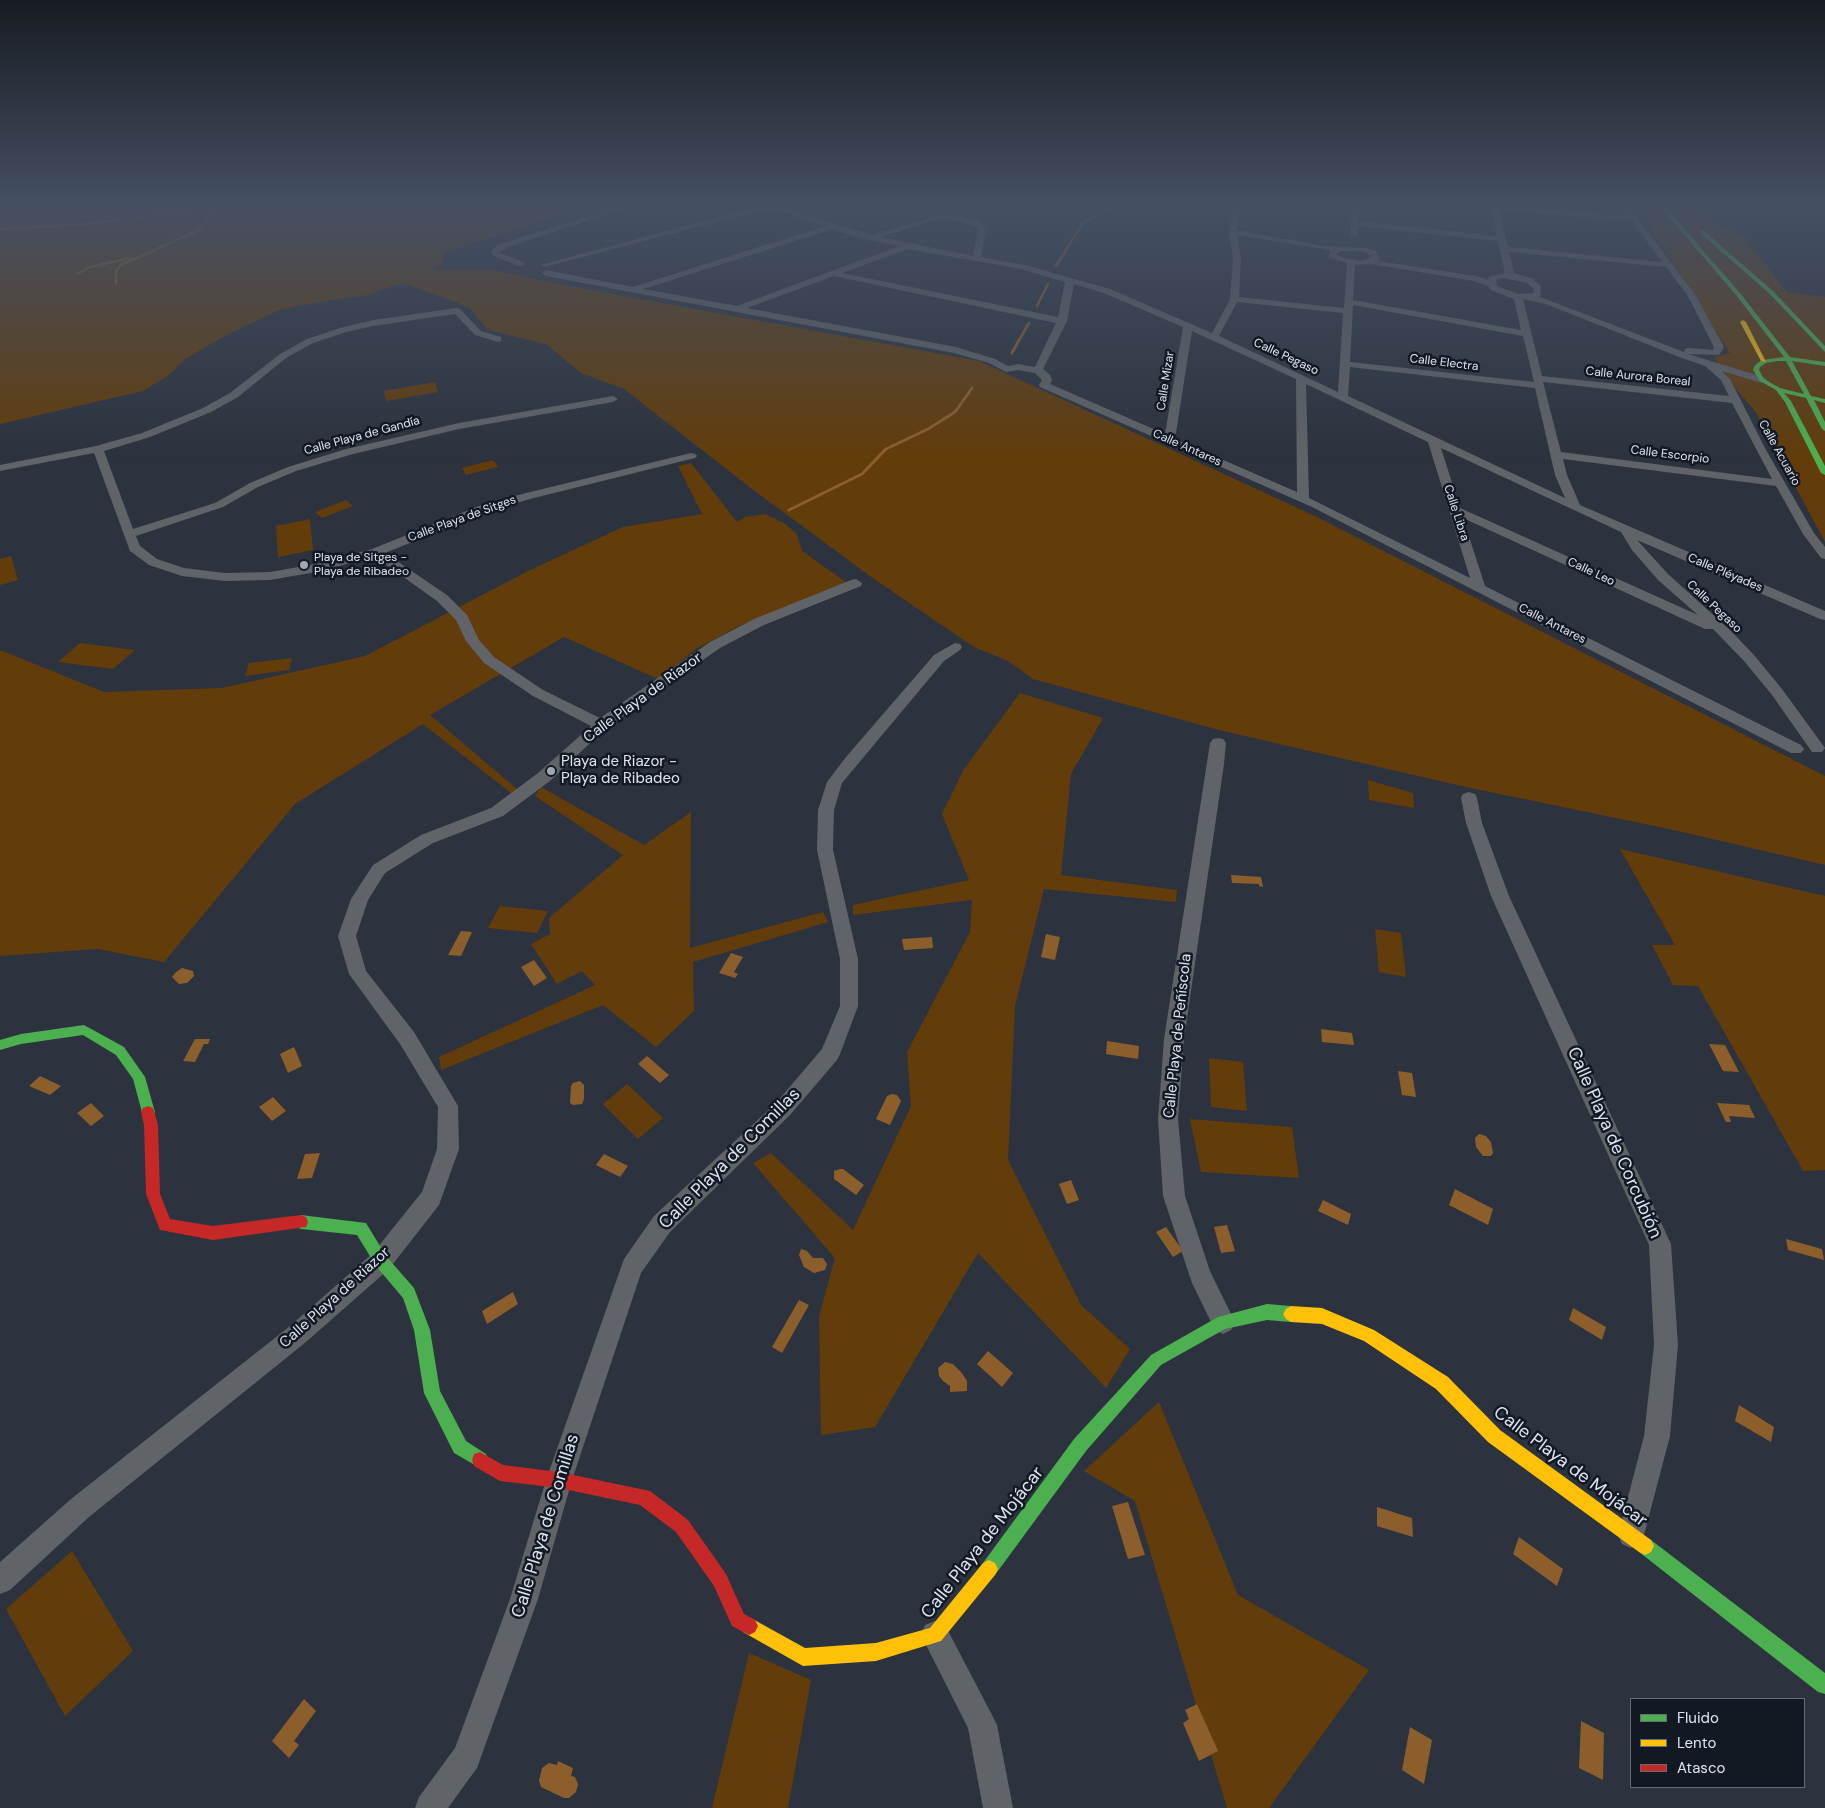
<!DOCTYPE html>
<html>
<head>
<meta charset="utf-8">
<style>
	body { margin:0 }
	#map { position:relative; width:1825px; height:1808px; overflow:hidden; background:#2c333e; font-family:"DM Sans",sans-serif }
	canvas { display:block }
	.legend { position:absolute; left:1630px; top:1698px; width:175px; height:90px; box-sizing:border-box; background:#131922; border:1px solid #646b76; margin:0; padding:6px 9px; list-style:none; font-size:15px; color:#dde5f3 }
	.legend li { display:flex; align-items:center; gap:10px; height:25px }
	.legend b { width:25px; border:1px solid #646b76 }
</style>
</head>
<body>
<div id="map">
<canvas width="1825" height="1808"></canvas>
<ul class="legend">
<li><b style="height:6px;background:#4caf50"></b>Fluido</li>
<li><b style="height:6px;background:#ffc107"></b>Lento</li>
<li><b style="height:6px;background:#c62828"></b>Atasco</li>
</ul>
</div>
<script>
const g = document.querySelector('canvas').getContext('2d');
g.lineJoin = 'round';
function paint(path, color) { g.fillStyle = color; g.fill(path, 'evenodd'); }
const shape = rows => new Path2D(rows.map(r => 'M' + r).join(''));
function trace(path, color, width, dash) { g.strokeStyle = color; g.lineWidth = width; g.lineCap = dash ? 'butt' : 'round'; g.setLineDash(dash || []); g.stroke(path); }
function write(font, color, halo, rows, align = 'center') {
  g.font = font + ' "DM Sans",sans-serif'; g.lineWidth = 5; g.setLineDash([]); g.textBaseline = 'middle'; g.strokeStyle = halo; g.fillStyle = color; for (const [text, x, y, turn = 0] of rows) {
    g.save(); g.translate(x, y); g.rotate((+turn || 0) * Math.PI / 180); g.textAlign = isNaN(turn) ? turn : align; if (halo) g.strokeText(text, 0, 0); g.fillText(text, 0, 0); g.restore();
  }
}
const green = shape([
	[10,204,568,204,556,216,445,253,443,257,443,264,430,269,494,270,553,283,979,361,1315,516,1825,776,1825,865,1669,829,1466,787,1219,730,1033,679,1008,661,974,647,874,579,752,489,624,389,581,373,546,344,488,330,469,307,406,284,392,286,367,295,296,306,277,311,228,334,185,359,169,375,143,391,0,424,0,211],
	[1638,204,1690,204,1695,212,1744,237,1787,292,1825,297,1825,542,1755,411,1724,374,1714,357,1730,353,1653,232],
	[435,382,438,392,386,401,384,391],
	[493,460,498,467,466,475,462,468],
	[691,463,737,522,745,517,765,514,784,523,797,534,802,551,847,583,743,624,696,649,658,679,564,637,430,715,517,789,512,794,423,724,295,804,164,962,97,949,0,956,0,650,104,692,222,688,365,656,528,571,623,527,702,514,678,466],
	[346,500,353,506,322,518,315,512],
	[310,519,313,550,278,557,276,526],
	[11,556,18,580,0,585,0,559],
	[80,643,135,650,113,669,58,662],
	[292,658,289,670,245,676,249,663],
	[1020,693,1103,718,1071,774,1061,875,1177,890,1176,902,1044,889,1015,1006,1008,1160,1081,1305,1130,1349,1106,1388,978,1253,875,1427,821,1435,819,1316,835,1258,753,1163,771,1153,853,1230,911,1106,907,1052,970,932,972,900,853,915,853,905,969,880,942,814,964,769],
	[1368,780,1413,793,1414,808,1369,800],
	[541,787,644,845,691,812,690,948,823,912,828,922,693,962,694,1011,656,1047,603,1005,441,1070,439,1057,595,985,582,971,557,984,531,944,550,934,549,918,623,855,535,796],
	[1620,849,1825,896,1825,1170,1803,1171,1698,986,1673,985,1652,945,1675,945],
	[500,906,548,911,537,933,488,928],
	[1375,929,1401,933,1406,977,1379,972],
	[1209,1058,1243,1062,1247,1111,1211,1107],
	[627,1084,663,1118,638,1139,603,1104],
	[1190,1119,1292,1127,1299,1178,1201,1172],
	[1159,1402,1238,1595,1369,1670,1269,1808,1227,1808,1135,1501,1084,1471],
	[72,1551,133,1651,65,1716,6,1609],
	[749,1653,811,1680,788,1808,712,1808]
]);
const water = shape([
	[1231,875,1261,877,1263,887,1259,886,1259,884,1232,883],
	[461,931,472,932,461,956,448,955],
	[1046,934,1060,937,1055,960,1041,957],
	[932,937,933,948,904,950,902,939],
	[731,953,743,957,734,972,738,974,735,978,719,973],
	[534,960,547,978,534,986,521,967],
	[182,968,193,971,194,976,187,983,179,984,172,977,176,972],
	[1321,1029,1352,1033,1354,1045,1322,1042],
	[195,1039,210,1039,208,1044,204,1044,195,1062,183,1061],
	[1107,1041,1139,1046,1138,1059,1106,1054],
	[1709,1044,1725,1045,1739,1072,1723,1071],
	[294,1047,302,1066,288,1073,280,1054],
	[647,1056,669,1075,660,1083,638,1064],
	[1398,1071,1412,1073,1416,1097,1402,1095],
	[40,1076,61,1086,50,1095,29,1086],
	[580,1081,584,1085,584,1099,582,1104,573,1105,570,1103,571,1086,573,1083],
	[892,1094,897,1095,901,1101,890,1125,876,1119,887,1096],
	[273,1097,286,1111,272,1121,259,1107],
	[91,1103,104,1116,91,1126,77,1113],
	[1717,1103,1749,1105,1755,1118,1729,1116,1731,1122,1726,1122],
	[1479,1134,1486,1136,1491,1142,1493,1153,1491,1156,1483,1156,1476,1147,1475,1138],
	[320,1153,312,1178,297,1179,305,1154],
	[604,1154,628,1166,620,1177,596,1165],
	[840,1169,843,1169,864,1185,856,1195,834,1179,834,1171],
	[1071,1180,1079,1200,1067,1204,1059,1184],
	[1455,1189,1493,1209,1488,1225,1449,1205],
	[1323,1200,1351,1214,1348,1225,1318,1211],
	[1227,1225,1235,1251,1221,1253,1214,1227],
	[1166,1227,1183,1251,1173,1257,1156,1232],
	[1786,1239,1822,1249,1824,1260,1788,1250],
	[801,1249,807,1251,813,1258,823,1258,827,1264,825,1270,814,1273,804,1267,799,1255],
	[513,1292,518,1304,487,1324,482,1311],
	[799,1300,809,1305,782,1353,772,1347],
	[1573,1308,1606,1327,1602,1340,1569,1320],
	[988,1351,1013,1373,1002,1387,977,1364],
	[945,1362,953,1364,962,1373,967,1381,967,1391,950,1392,950,1386,943,1381,939,1376,938,1368],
	[1739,1405,1774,1427,1771,1442,1735,1421],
	[1128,1502,1145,1555,1128,1559,1112,1506],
	[1377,1507,1412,1518,1413,1537,1377,1526],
	[1519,1537,1563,1569,1557,1586,1513,1554],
	[304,1699,316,1711,294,1741,299,1745,289,1758,272,1741],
	[1197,1704,1218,1751,1199,1761,1183,1723,1189,1719,1185,1710],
	[1581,1721,1604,1733,1603,1780,1579,1768],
	[1410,1727,1432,1740,1424,1784,1402,1770],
	[558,1761,573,1768,571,1776,575,1777,578,1784,576,1792,569,1798,564,1798,541,1787,539,1781,542,1768,549,1763,557,1765]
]);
const streamFar1 = shape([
	[0,229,87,224,189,211,216,204],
	[1056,266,1083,223,1101,213,1108,207,1108,204],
	[77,274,90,267,131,258],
	[116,283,116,271,121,265,199,230,211,215,215,205],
	[1037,306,1048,284],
	[1018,342,1029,323]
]);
const stream = shape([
	[1012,353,1019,340],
	[789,510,862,474,886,449,928,429,955,412,972,388]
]);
const street = shape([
	[626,204,638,204,506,248,499,253,524,262,524,266,518,266,492,255,492,250,500,244,626,204],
	[767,204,780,204,779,206,872,235,935,216,948,215,979,221,986,227,981,257,1025,265,1110,289,1212,333,1230,299,1233,260,1229,231,1234,204,1242,204,1237,230,1323,246,1366,248,1376,251,1380,258,1378,261,1476,276,1488,280,1489,277,1505,273,1498,241,1358,226,1358,235,1351,237,1351,204,1359,204,1358,221,1497,236,1490,204,1628,216,1620,204,1627,204,1696,296,1724,347,1720,354,1717,355,1688,354,1766,378,1767,380,1762,383,1722,371,1730,379,1766,450,1814,533,1825,547,1825,559,1821,558,1803,534,1776,486,1563,459,1567,475,1580,505,1825,611,1825,620,1820,619,1637,540,1668,574,1731,631,1754,655,1782,689,1825,748,1822,752,1812,752,1772,695,1744,661,1713,629,1705,629,1463,518,1485,586,1801,745,1804,749,1801,753,1791,753,1312,507,1040,387,1039,385,1042,380,1035,373,1018,370,1006,372,989,363,954,353,546,276,542,273,546,270,633,287,825,226,771,208,544,267,540,265,767,204],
	[1499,210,1632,221,1662,262,1508,247,1499,210],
	[948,219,973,225,978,228,973,256,881,237,936,220,948,219],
	[833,229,868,240,899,246,737,306,643,289,833,229],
	[1237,235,1330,250,1329,257,1347,263,1344,308,1239,297,1241,260,1237,235],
	[908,249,1021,269,1065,282,1058,317,842,273,908,249],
	[1341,251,1365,252,1372,257,1361,261,1344,258,1336,254,1341,251],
	[1509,252,1666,267,1688,296,1714,347,1713,350,1688,348,1685,349,1684,352,1540,297,1541,286,1533,279,1514,273,1509,252],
	[1371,264,1474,281,1488,286,1491,290,1514,299,1521,330,1353,300,1355,265,1371,264],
	[834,276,1056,323,1035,367,1018,364,1008,366,995,359,956,347,747,308,834,276],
	[1503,278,1527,283,1534,289,1533,293,1519,294,1497,286,1496,280,1503,278],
	[1074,284,1104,293,1183,327,1165,434,1050,384,1052,380,1050,375,1043,369,1067,321,1074,284],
	[1523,299,1546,304,1682,358,1705,366,1721,380,1729,396,1542,376,1523,299],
	[1237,302,1343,313,1338,392,1219,336,1237,302],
	[1353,305,1523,336,1534,382,1350,362,1353,305],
	[1192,331,1296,379,1297,492,1175,439,1192,331],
	[1350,367,1535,388,1555,475,1565,498,1348,396,1350,367],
	[1543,382,1732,403,1772,479,1561,452,1543,382],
	[1306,384,1428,442,1470,578,1309,498,1306,384],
	[1441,448,1621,532,1632,550,1658,580,1698,615,1460,508,1441,448],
	[457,308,460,309,481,331,501,337,501,341,498,342,475,335,455,314,373,326,346,332,313,343,286,358,238,397,211,412,150,437,104,451,133,529,215,503,250,483,288,467,346,449,459,423,613,396,618,399,613,402,459,429,353,454,296,471,258,487,223,507,136,536,140,546,157,559,184,568,225,573,270,572,321,563,372,549,479,506,522,494,691,453,695,454,697,456,695,458,530,499,487,512,385,553,447,595,467,615,479,640,494,657,543,690,600,718,710,642,754,619,851,580,856,579,862,583,861,586,764,625,720,648,606,728,550,781,503,816,433,843,385,873,368,900,356,936,366,971,414,1032,458,1106,459,1149,439,1205,389,1269,306,1342,89,1517,10,1590,0,1594,0,1562,71,1499,290,1326,373,1253,422,1192,437,1149,438,1107,400,1044,349,974,338,936,351,899,373,865,421,835,491,808,538,773,591,726,533,696,484,663,466,641,456,620,437,601,374,556,322,571,270,580,225,581,182,576,149,565,130,551,94,453,0,471,0,465,96,446,142,433,203,408,230,393,280,354,307,339,340,328,373,320,457,308],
	[955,643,960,644,962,647,960,650,944,661,842,783,834,810,833,850,858,959,858,1006,840,1054,837,1060,790,1115,670,1232,641,1273,572,1480,538,1599,477,1768,448,1808,415,1808,419,1797,455,1748,510,1599,546,1480,624,1259,654,1216,776,1103,822,1049,840,1006,840,959,817,850,818,810,827,782,846,757,934,655,955,643],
	[1218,738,1223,739,1226,743,1224,764,1184,1039,1178,1119,1185,1196,1210,1271,1235,1322,1231,1330,1223,1334,1215,1330,1192,1283,1163,1196,1158,1119,1164,1039,1210,743,1213,739,1218,738],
	[1469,792,1475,794,1477,798,1482,823,1509,896,1671,1244,1678,1345,1670,1436,1644,1535,1640,1544,1631,1548,1622,1544,1618,1535,1644,1436,1654,1345,1649,1245,1491,896,1466,823,1461,798,1463,794,1469,792],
	[935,1621,945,1625,992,1715,997,1725,1013,1808,983,1808,968,1728,921,1635,925,1625,935,1621]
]);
const fast = shape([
	[1658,204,1663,204,1740,293,1790,357,1825,362,1825,366,1792,361,1811,396,1825,399,1825,403,1814,400,1825,422,1825,431,1822,429,1806,398,1784,393,1791,401,1825,466,1825,475,1821,473,1785,402,1776,390,1760,381,1753,370,1755,365,1762,360,1784,357,1736,295,1658,204],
	[1777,361,1786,361,1804,394,1780,388,1764,379,1759,370,1760,367,1766,363,1777,361],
	[1700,231,1704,231,1773,291,1825,346,1825,352,1769,293,1700,233,1700,231],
	[84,1025,124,1047,145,1077,155,1112,153,1116,148,1118,143,1116,133,1079,116,1055,83,1035,21,1044,0,1050,0,1040,21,1034,84,1025],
	[301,1215,366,1223,386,1256,414,1288,430,1330,440,1391,466,1441,486,1454,488,1460,486,1466,480,1468,454,1453,424,1393,414,1330,403,1298,376,1266,357,1235,301,1229,296,1227,294,1222,296,1217,301,1215],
	[1267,1304,1291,1306,1296,1309,1299,1314,1296,1319,1291,1322,1267,1320,1225,1329,1161,1365,1086,1451,995,1575,989,1578,983,1575,980,1569,983,1563,1074,1439,1151,1355,1218,1317,1267,1304],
	[1645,1537,1651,1540,1825,1673,1825,1694,1818,1692,1639,1552,1636,1546,1639,1540,1645,1537]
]);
const slow = shape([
	[1743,320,1746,322,1766,362,1761,361,1740,322,1743,320],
	[1291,1306,1322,1308,1374,1330,1448,1377,1500,1430,1651,1540,1654,1546,1651,1552,1645,1555,1639,1552,1488,1442,1436,1389,1364,1341,1322,1324,1291,1322,1286,1319,1283,1314,1286,1309,1291,1306],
	[989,1560,995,1563,998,1569,995,1575,941,1641,876,1661,803,1666,743,1632,740,1626,743,1620,749,1617,805,1648,876,1643,930,1628,983,1563,989,1560]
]);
const jam = shape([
	[148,1106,153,1108,158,1125,160,1194,170,1219,213,1226,301,1215,306,1217,308,1222,306,1227,213,1240,160,1230,146,1194,144,1125,141,1112,143,1108,148,1106],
	[480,1452,503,1465,559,1472,650,1491,688,1520,726,1574,744,1614,755,1620,758,1626,755,1632,749,1635,732,1626,714,1586,676,1532,640,1505,559,1488,500,1481,474,1466,472,1460,474,1454,480,1452]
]);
const markers = [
	[304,565,5,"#9fa7b4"],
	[551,771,5,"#9fa7b4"]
];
const farStreetnames = [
	["Calle Pegaso",1286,357,25],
	["Calle Electra",1444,363,7],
	["Calle Aurora Boreal",1638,377,6],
	["Calle Mizar",1166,381,-81],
	["Calle Playa de Gandía",362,436,-15],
	["Calle Antares",1187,448,24],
	["Calle Acuario",1779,453,61],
	["Calle Escorpio",1670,455,7],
	["Calle Libra",1456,513,72],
	["Calle Playa de Sitges",462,519,-20],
	["Calle Leo",1591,572,25],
	["Calle Pléyades",1725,573,23],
	["Calle Pegaso",1714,607,43],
	["Calle Antares",1552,624,27]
];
const farPoinames = [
	["Playa de Sitges -",314,558],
	["Playa de Ribadeo",314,572]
];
const streetNames = [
	["Calle Playa de Riazor",643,698,-36],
	["Calle Playa de Peñíscola",1178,1036,-84],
	["Calle Playa de Riazor",335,1298,-42]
];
const poiNames = [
	["Playa de Riazor -",561,762],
	["Playa de Ribadeo",561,779]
];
const nearStreetnames = [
	["Calle Playa de Corcubión",1614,1143,66],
	["Calle Playa de Comillas",730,1159,-45],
	["Calle Playa de Mojácar",1570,1467,37],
	["Calle Playa de Comillas",546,1526,-73],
	["Calle Playa de Mojácar",983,1543,-52]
];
paint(green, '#623c0b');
paint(water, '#8c5e2b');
trace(streamFar1, '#8c5e2b', 2.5);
trace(stream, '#8c5e2b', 3);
paint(street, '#606367');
paint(fast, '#4caf50');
paint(slow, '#ffc107');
paint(jam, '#c62828');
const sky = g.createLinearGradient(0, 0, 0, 457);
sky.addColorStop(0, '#181c22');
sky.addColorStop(0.45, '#455063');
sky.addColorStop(1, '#45506300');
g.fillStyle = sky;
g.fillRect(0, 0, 1825, 457);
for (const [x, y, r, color] of markers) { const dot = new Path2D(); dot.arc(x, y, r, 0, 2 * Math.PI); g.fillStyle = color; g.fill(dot); trace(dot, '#131922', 2); }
write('12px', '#dde5f3', '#131922', farStreetnames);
write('12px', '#dde5f3', '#131922', farPoinames, 'left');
write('15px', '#dde5f3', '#131922', streetNames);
write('15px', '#dde5f3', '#131922', poiNames, 'left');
write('18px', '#dde5f3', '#131922', nearStreetnames);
</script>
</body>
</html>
